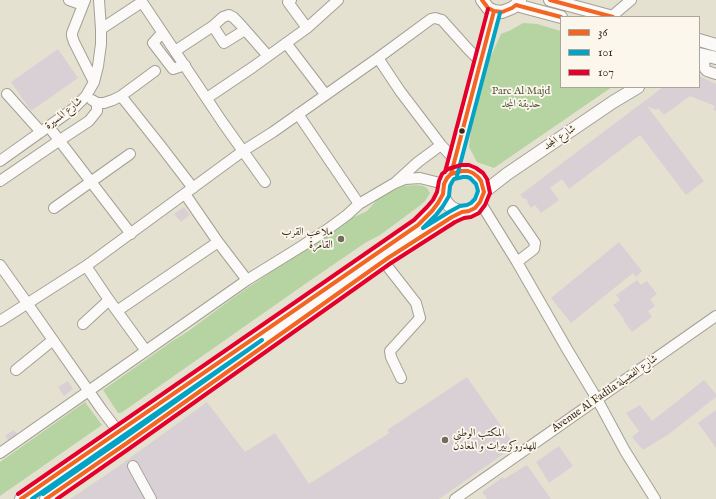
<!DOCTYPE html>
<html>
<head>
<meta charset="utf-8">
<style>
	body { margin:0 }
	#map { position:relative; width:716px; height:499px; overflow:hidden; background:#e4e1d1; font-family:"IM FELL English",serif }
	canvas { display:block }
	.legend { position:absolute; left:560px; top:16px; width:140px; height:72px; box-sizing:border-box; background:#fbf7ec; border:1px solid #aea59a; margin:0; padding:5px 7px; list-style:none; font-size:12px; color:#3b2a1e }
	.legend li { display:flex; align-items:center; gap:8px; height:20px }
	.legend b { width:20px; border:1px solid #aea59a }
</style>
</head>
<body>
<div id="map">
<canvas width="716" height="499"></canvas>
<ul class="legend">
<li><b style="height:5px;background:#f26522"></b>36</li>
<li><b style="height:5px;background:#03a3c5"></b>101</li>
<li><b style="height:5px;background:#e4002b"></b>107</li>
</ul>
</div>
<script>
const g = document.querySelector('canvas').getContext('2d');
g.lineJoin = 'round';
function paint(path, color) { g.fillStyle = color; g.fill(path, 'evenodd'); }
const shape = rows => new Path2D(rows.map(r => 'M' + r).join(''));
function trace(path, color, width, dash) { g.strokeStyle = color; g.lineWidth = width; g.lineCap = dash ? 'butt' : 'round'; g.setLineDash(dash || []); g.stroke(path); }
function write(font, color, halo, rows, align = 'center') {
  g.font = font + ' "IM FELL English",Amiri,serif'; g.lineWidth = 3.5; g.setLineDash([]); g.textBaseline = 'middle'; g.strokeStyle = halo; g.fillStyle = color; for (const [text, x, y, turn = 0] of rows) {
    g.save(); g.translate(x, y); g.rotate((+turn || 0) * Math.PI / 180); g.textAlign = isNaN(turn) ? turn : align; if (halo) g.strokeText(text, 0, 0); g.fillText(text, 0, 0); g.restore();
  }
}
const green = shape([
	[523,23,537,24,561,31,561,87,612,87,494,168,477,162,469,147,472,118,484,71,501,34,511,30],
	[416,185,423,186,427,188,430,193,425,201,418,207,380,235,365,243,308,282,121,413,118,413,103,390,171,342,187,332,233,298,346,220,361,214,367,211,377,200,388,193,404,186],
	[85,402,102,425,0,496,0,462]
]);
const building = shape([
	[58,49,78,78,31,111,11,82],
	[699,76,716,84,716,111,713,110,715,106,690,96,664,115,658,108,656,110,647,106,704,181,686,195,640,135,569,189,562,179,550,188,559,200,541,213,535,205,531,208,527,202,528,200,523,198,520,195,663,87,699,87],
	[184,207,190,215,181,222,174,214],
	[619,242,642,271,636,277,633,273,571,323,551,298],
	[637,280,641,285,647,281,657,294,650,299,655,306,648,311,652,317,632,332,623,320,624,319,613,305,620,300,616,295],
	[467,377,515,446,439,499,70,499,116,468,207,402,245,452,275,433,309,484,389,433,387,430],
	[704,380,716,394,716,397,669,434,643,450,632,437,639,431,626,413,640,405,652,421],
	[68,381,73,389,64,396,58,387],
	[716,410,716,448,698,423],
	[14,430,19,437,10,443,5,436],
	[559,446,573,466,549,483,536,462],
	[527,465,551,499,487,499,482,492,503,477,504,479]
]);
const minor = shape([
	[69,0,83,5],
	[85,0,72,33,72,36,74,42,94,82],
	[291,0,288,2,307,28],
	[611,17,631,0],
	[213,26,224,43,245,30],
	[101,29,142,2,223,123,265,182],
	[162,33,153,43,173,69,185,65],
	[286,43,325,94],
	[175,51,213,26,223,17,229,15,233,17,239,23,268,56],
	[706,56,704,64,705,69,707,71,716,74],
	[378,58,400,91,441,145,455,160],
	[7,94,41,132],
	[121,96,160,145,193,188],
	[207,98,253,67,307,28,338,0],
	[92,100,97,103,104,103,113,100,121,96,155,71],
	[298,114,359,204],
	[49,127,131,234],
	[0,161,73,109,86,96,94,82,98,66,101,44,101,29,99,0],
	[451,174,494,11],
	[0,181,60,140,89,121,97,111,97,103],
	[396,182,418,162,441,145],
	[185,194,218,242,247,280],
	[480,202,517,262,567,349,597,399,625,451,655,499],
	[54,208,130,154],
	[513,211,535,243,534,249,517,262],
	[384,262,416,303,420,318,390,351,391,357,401,378],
	[0,265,27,303,102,410,127,443],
	[86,266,109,300,146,351],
	[117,311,218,242],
	[0,321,86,266,243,151,273,132,378,58,431,19,435,18,442,20,468,49,481,62],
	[83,324,109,300],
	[16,370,53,340],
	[0,453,247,280,302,246,328,229,347,215,359,204,393,184,405,179,420,178,444,184],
	[133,466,151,499],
	[455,499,716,316]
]);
const major = shape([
	[482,0,488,8,494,11,502,12,512,8,516,5,520,0],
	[550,0,613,17],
	[516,5,561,17],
	[699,40,716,45],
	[699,54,716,58],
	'443 191a20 20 0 1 1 40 0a20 20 0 1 1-40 0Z',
	[484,192,507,174,613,102,638,87],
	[21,499,418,225,432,211,443,194],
	[46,499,127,443,388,258,462,212]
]);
const bus1 = shape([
	[482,0,488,8,494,11,502,12,512,8,516,5,561,17],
	[550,0,613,17],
	[451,174,494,11],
	[21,499,418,225,432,211,438,203,443,194,444,184,447,178,451,174,462,171,468,171,473,173,478,177,481,181,484,192,480,202,475,208,469,211,462,212,452,217,388,258,127,443,46,499]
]);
const bus2 = shape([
	[457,176,500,13],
	[463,177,467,177,470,178,476,184,478,191,475,199,471,203,467,205,460,206,449,212,423,228,436,215,443,206,449,196,450,186,452,182,454,179,463,177],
	[32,499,262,340,124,438,43,494]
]);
const bus3 = shape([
	[445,172,488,9],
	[18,494,414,220,427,207,433,200,437,192,439,181,442,174,448,169,461,165,469,165,476,168,483,173,487,179,490,193,485,205,479,213,471,217,464,218,455,222,391,263,130,448,57,499]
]);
const markers = [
	[462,131,3.5,"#3b2a1e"],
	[341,239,4,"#766a5d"],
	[445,440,4,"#766a5d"]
];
const parkNames = [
	["Parc Al Majd",521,92],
	["حديقة المجد",521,105]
];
const streetNames = [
	["شارع المسيرة",64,114,-38],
	["شارع المجد",560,138,-34],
	["Avenue Al Fadila شارع الفضيلة",605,394,-35]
];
const poiNames = [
	["ملاعب القرب",333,233],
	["القامرة",333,246],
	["المكتب الوطني",453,434,"left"],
	["للهدروكربيرات و المعادن",453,447,"left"]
];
paint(green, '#b6d4a2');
paint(building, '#d9d0d5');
trace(minor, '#a4a095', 12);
trace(major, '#a4a095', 14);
trace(minor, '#fbfaf8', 10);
trace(major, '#fbfaf8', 12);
trace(bus1, '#f26522', 4);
trace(bus2, '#03a3c5', 4);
trace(bus3, '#e4002b', 4);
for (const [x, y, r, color] of markers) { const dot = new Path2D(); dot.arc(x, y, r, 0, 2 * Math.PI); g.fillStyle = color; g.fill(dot); trace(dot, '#fbf7ec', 1.5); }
write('11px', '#545a3a', '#fbf7ec', parkNames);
write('11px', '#3b2a1e', '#fbf7ec', streetNames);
write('11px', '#3b2a1e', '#fbf7ec', poiNames, 'right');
</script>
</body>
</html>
